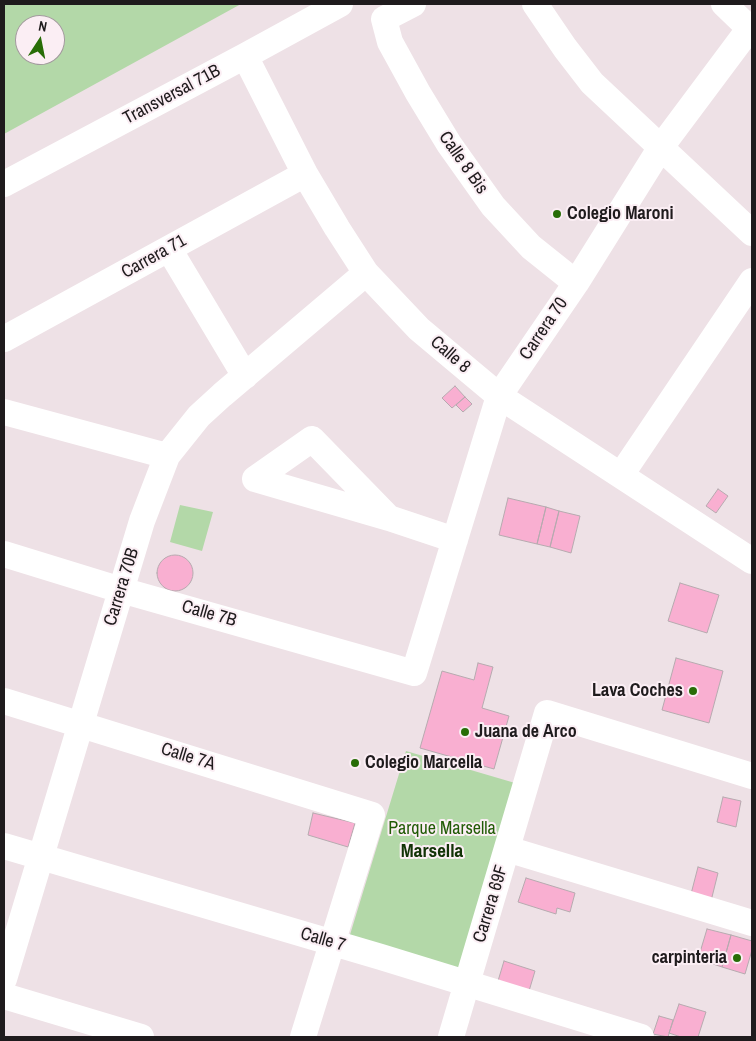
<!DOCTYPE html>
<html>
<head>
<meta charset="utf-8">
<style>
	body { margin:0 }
	#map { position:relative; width:756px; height:1041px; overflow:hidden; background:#eee1e6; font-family:"Archivo Narrow",sans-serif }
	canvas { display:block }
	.frame { position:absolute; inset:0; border:5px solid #1f1b1d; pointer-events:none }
	.north { position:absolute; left:15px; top:15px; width:50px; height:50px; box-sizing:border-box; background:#fbeef4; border:1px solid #a39a9e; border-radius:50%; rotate:11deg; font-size:14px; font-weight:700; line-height:20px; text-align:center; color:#1f1b1d }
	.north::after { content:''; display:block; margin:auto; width:18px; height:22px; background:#286d07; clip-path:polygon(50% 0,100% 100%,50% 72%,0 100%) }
</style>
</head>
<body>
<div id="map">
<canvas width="756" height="1041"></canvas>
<div class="frame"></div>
<div class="north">N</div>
</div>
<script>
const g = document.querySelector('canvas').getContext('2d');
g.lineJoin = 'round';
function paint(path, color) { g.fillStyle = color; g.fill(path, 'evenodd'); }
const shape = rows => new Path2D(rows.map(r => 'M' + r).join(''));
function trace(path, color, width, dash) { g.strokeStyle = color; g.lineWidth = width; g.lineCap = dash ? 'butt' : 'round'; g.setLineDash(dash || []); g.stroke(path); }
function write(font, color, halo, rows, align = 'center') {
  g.font = font + ' "Archivo Narrow",sans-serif'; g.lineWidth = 4; g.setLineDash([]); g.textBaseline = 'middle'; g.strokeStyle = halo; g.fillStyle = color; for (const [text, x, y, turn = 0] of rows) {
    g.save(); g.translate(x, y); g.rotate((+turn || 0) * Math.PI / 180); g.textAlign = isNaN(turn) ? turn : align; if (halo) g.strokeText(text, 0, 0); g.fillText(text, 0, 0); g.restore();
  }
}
const green = shape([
	[4,4,241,4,4,134],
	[25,25,55,25,55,55,25,55],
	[180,505,213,512,202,551,170,542],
	[406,751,515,783,458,971,349,938]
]);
const building = shape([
	[455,386,465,397,452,408,442,398,455,386],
	[465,397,472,404,463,412,456,405,465,397],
	[718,489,728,496,716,513,706,506,718,489],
	[508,498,546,507,537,544,499,535,508,498],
	[546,507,559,511,550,547,537,544,546,507],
	[559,511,580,516,571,553,550,547,559,511],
	'157 573a18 18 0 1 1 36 0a18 18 0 1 1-36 0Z',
	[680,583,719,595,707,633,668,621,680,583],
	[676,658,723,671,709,723,662,710,676,658],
	[478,663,493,667,482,708,509,716,494,769,420,748,442,671,474,680,478,663],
	[723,797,741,801,736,827,717,822,723,797],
	[313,813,355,823,348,847,308,835,313,813],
	[698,867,718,873,711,901,691,894,698,867],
	[526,878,575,893,570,912,557,908,556,914,518,902,526,878],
	[707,929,731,935,722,967,698,959,707,929],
	[731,935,752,941,752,950,745,974,722,967,731,935],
	[504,961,535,971,529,991,498,981,504,961],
	[679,1004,706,1012,698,1037,681,1037,669,1033,679,1004],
	[659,1016,673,1020,668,1037,653,1034,659,1016]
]);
const minor = shape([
	[413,4,384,19,390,42,418,93,449,144,493,206,531,247,576,283],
	[535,4,565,48,592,83,752,233],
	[724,4,752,31],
	[245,56,305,174,337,228,366,273,419,329,499,396,752,561],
	[4,184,245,56,340,4],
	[169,249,245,376],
	[4,339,305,174],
	[4,412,167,456],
	[621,475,752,281],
	[255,479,389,518,455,540],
	[255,479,312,439,387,516],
	[4,554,121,590,414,673,499,396,576,283,661,147,752,25],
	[4,701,372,815,303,1037],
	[4,846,381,957,641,1037],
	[507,849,752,923],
	[4,979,142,521,167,456,199,416,222,395,366,273],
	[4,996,141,1037],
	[451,1037,547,713,752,776]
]);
const markers = [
	[557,214,5,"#286d07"],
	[693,691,5,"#286d07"],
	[465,732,5,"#286d07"],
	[355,763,5,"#286d07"],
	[737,958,5,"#286d07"]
];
const streetNames = [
	["Transversal 71B",172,95,-28],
	["Calle 8 Bis",463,163,55],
	["Carrera 71",154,257,-29],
	["Carrera 70",544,329,-56],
	["Calle 8",450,355,41],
	["Carrera 70B",122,587,-73],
	["Calle 7B",209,614,16],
	["Calle 7A",188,757,17],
	["Carrera 69F",491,904,-73],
	["Calle 7",323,940,16]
];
const poiNames = [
	["Colegio Maroni",567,214],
	["Lava Coches",683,691,"right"],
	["Juana de Arco",475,732],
	["Colegio Marcella",365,763],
	["carpinteria",727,958,"right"]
];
const parkNames = [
	["Parque Marsella",442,829]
];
const neighbourhoodNames = [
	["Marsella",432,852]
];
paint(green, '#b3d8a8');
paint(building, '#f9afd1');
trace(building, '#b6aaaf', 1);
trace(minor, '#fff', 26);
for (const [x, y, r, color] of markers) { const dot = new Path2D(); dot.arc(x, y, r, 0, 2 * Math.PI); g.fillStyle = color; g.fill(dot); trace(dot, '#fbeef4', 2); }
write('18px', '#1f1b1d', '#fbeef4', streetNames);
write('bold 18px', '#1f1b1d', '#fbeef4', poiNames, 'left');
write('18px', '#215b06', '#fbeef4', parkNames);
write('bold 19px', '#123306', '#fbeef4', neighbourhoodNames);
</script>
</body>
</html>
